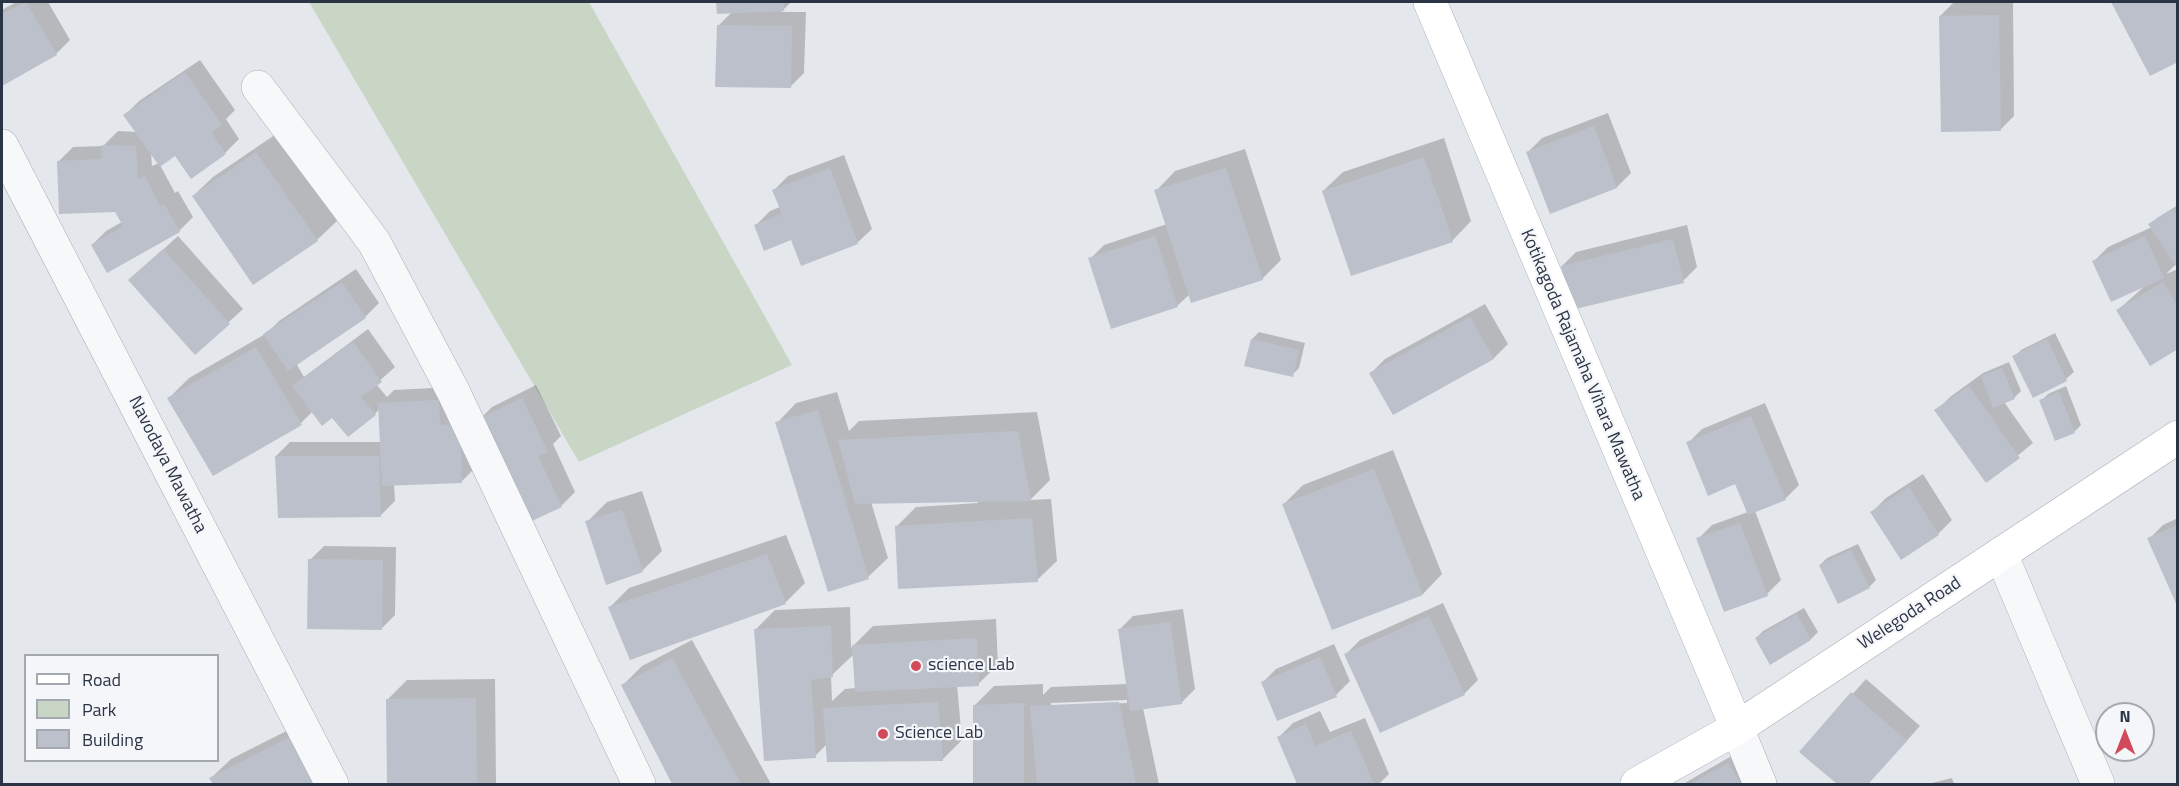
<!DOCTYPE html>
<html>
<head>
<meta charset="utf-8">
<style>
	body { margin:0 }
	#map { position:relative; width:2179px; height:786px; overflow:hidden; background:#e4e7ec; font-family:"Titillium Web",sans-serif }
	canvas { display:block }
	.frame { position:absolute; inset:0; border:3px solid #2b3445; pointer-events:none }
	.legend { position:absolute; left:24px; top:654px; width:195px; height:108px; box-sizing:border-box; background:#f4f6f9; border:2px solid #a4a8b1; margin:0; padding:8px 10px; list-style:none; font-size:18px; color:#2b3445 }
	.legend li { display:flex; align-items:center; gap:12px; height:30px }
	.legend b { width:30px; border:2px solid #a4a8b1 }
	.north { position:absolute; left:2095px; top:702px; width:60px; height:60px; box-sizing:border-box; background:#f4f6f9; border:2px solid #a4a8b1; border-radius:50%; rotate:0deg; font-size:16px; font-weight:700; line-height:24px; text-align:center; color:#2b3445 }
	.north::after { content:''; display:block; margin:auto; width:21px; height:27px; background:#d1495b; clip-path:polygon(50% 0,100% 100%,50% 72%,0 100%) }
</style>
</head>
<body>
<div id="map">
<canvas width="2179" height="786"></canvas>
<div class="frame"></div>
<ul class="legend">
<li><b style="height:8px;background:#fff"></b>Road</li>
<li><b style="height:16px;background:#c9d6c5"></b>Park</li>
<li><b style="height:16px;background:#bbc0ca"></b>Building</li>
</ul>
<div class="north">N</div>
</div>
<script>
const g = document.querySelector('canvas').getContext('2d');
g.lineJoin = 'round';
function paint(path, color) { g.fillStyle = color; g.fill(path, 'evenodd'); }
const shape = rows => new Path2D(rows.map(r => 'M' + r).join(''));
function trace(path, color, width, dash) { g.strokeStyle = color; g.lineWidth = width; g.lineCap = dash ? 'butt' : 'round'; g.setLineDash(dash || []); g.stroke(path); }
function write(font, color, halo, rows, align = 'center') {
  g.font = font + ' "Titillium Web",sans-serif'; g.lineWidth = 4.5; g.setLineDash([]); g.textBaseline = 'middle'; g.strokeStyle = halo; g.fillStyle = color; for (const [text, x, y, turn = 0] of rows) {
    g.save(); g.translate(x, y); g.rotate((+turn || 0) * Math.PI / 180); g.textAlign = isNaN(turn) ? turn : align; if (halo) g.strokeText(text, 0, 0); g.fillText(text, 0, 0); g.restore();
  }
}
const green = shape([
	[309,2,589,2,792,365,579,462]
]);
const shadow = shape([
	[16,2,48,2,70,40,56,54,2,85,2,10],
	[718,2,791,2,781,12,806,12,804,73,790,87,718,26,732,12,718,13],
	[1954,2,2013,2,2014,116,2000,130,1940,16],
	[2113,2,2178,2,2178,61,2150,74],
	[200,60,235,110,226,119,239,139,225,153,191,177,176,154,160,165,175,193,178,191,193,217,179,231,92,245,106,231,122,222,116,210,59,161,73,147,103,146,118,131,137,132,125,115,139,101],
	[151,152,159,163,152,166],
	[1608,113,1631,173,1617,187,1528,152,1542,138],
	[276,134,337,221,317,240,193,196,213,177],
	[1444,138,1471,221,1452,241,1323,191,1343,172],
	[1245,149,1281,260,1262,279,1190,294,1177,306,1090,259,1104,245,1167,224,1156,191,1175,171],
	[844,155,872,229,857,243,792,238,756,225,770,211,780,207,774,190,788,176],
	[2178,205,2178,266,2176,264,2166,274,2178,269,2178,347,2118,310,2147,284,2094,261,2108,247,2152,227,2150,225,2157,218],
	[1687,225,1697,267,1683,281,1562,266,1576,252],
	[178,236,243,309,195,353,144,267],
	[356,269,379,303,365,317,296,363,304,377,368,329,395,367,376,384,387,397,394,390,452,387,476,467,462,481,394,484,395,501,381,515,276,456,290,442,382,442,380,408,375,414,333,416,313,411,301,423,169,398,189,378,267,333,279,321],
	[1485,304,1508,344,1494,358,1393,413,1371,373,1385,359],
	[1259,332,1305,343,1299,368,1292,375,1252,339],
	[2055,333,2074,372,2066,379,2033,396,2014,357,2021,350],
	[2009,362,2021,391,2014,398,2004,402,2033,443,1987,481,1936,411,1950,397,1983,373],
	[536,385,561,436,553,444,575,492,561,506,478,421,492,407],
	[2066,386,2081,425,2074,432,2041,401,2048,394],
	[837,392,849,431,859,421,1037,412,1050,480,1030,500,1051,499,1057,561,1037,580,896,527,916,507,978,503,978,501,871,502,888,558,868,577,777,423,796,403],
	[1765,403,1799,485,1785,499,1755,511,1781,580,1767,594,1698,539,1712,525,1748,512,1736,482,1688,443,1702,429],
	[1393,450,1442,574,1423,594,1333,629,1284,504,1303,485],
	[1923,474,1952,520,1938,534,1872,512,1886,498],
	[642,491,662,551,642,571,587,522,607,502],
	[2178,518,2178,605,2149,539,2163,525],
	[786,535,805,583,786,602,631,658,610,607,629,588],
	[1858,544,1876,580,1869,587,1820,565,1827,558],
	[324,546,396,547,395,615,381,629,310,560],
	[1443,603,1478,680,1464,694,1346,654,1360,640],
	[850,607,851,648,873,626,996,619,998,665,978,684,957,685,962,740,942,760,827,744,815,756,755,630,775,610],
	[854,654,856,688,845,689,832,701,831,676],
	[1804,608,1818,632,1811,639,1756,638,1763,631],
	[1183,609,1195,689,1181,703,1143,708,1159,784,975,784,974,706,994,686,1043,684,1043,695,1051,687,1127,684,1119,630,1133,616],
	[1127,700,1127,703,1051,706,1051,703],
	[692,640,771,784,673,784,623,685,642,666],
	[1334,644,1350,681,1336,695,1262,683,1276,669],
	[495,679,496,784,389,784,388,699,407,680],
	[1866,679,1920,726,1868,784,1839,784,1801,752],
	[1320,711,1330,732,1365,718,1389,774,1379,784,1299,784,1279,737,1293,723],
	[310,719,344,784,214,784,211,778,231,759],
	[1742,750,1763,784,1683,784],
	[1952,778,1954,784,1928,784]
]);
const building = shape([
	[26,2,57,55,2,86,2,14],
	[716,2,783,2,784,11,717,14],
	[2111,2,2178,2,2178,62,2150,76],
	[1999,15,2001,131,1941,132,1939,16],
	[717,25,792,26,791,88,715,87],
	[185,72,222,125,211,132,226,154,191,179,175,156,160,167,123,115],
	[1594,126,1617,188,1550,214,1526,152],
	[102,145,136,146,138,179,145,176,160,206,164,204,180,232,107,273,91,245,123,226,115,212,59,214,57,161,101,159],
	[256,152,318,241,253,285,192,196],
	[1424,157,1453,242,1351,276,1322,191],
	[830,168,858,244,801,266,791,240,764,251,754,225,782,214,772,190],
	[1226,168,1263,280,1191,303,1154,190],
	[2173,209,2178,216,2178,269,2148,224],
	[1155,236,1178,307,1111,329,1088,258],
	[2145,236,2164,278,2111,302,2092,261],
	[1673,239,1684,283,1571,310,1561,266],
	[163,249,230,324,195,355,128,280],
	[342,282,366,318,288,371,263,334],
	[2163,282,2178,307,2178,349,2150,366,2116,310],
	[1470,317,1494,359,1393,415,1369,373],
	[1251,339,1299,350,1293,377,1244,366],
	[2047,339,2067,381,2033,398,2012,356],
	[353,342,382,382,361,397,376,415,348,437,332,418,322,426,292,386],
	[256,347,302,425,213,476,167,398],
	[2002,368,2015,399,1993,408,1981,376],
	[1969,386,2020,458,1986,483,1934,410],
	[2059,392,2075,433,2055,441,2039,400],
	[522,398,548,452,538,456,562,507,523,525,476,420],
	[439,400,440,425,460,424,462,483,382,486,378,403],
	[818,410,869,579,828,592,775,422],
	[1751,416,1786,500,1748,515,1735,484,1708,496,1686,442],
	[1018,431,1031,501,855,504,838,440],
	[275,456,379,456,381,517,278,518],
	[1374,469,1423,595,1332,630,1282,504],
	[1909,487,1939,535,1901,560,1870,512],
	[622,510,643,572,606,585,585,521],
	[1032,518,1038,582,898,589,895,526],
	[1740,523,1768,596,1724,612,1696,538],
	[2178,525,2178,608,2147,538],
	[1851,550,1870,588,1838,604,1819,565],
	[767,554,786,604,630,660,608,607],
	[308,559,383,560,382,630,307,629],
	[1797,614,1811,640,1770,665,1755,638],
	[1429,616,1465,695,1380,733,1344,654],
	[1170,622,1182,704,1130,711,1118,629],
	[831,626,833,677,811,680,816,758,764,761,754,629],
	[977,638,979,686,855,692,852,645],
	[1320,657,1337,697,1277,721,1261,682],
	[672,658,741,784,672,784,621,685],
	[1851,692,1907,741,1868,784,1837,784,1799,752],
	[476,698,477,784,387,784,386,699],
	[938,702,943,761,827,762,823,708],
	[1119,702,1136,784,1037,784,1030,706],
	[1024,703,1024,784,973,784,973,705],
	[1306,724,1315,746,1351,731,1374,784,1297,784,1277,737],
	[290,737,314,784,213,784,209,778],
	[1728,763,1741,784,1690,784]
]);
const street = shape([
	[258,87,374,242,453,391,639,784],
	[2,146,332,784],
	[2001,554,2098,784],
	[1737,728,1760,784]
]);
const secondary = shape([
	[1430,2,1737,728],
	[1637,784,1737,728,2178,437]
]);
const markers = [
	[916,666,6,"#d1495b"],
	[883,734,6,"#d1495b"]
];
const streetNames = [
	["Kotikagoda Rajamaha Vihara Mawatha",1582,365,67],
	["Navodaya Mawatha",167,465,63],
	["Welegoda Road",1910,614,-33]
];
const poiNames = [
	["science Lab",928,666],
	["Science Lab",895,734]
];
paint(green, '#c9d6c5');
paint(shadow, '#0003');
paint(building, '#bbc0ca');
trace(street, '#a9aeb7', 34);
trace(secondary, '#a9aeb7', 34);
trace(street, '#f7f8fa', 33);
trace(secondary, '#fff', 33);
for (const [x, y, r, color] of markers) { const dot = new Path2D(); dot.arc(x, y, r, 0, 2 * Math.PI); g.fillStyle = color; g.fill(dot); trace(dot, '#f4f6f9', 2); }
write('18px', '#2b3445', '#f4f6f9', streetNames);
write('18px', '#2b3445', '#f4f6f9', poiNames, 'left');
</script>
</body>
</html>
